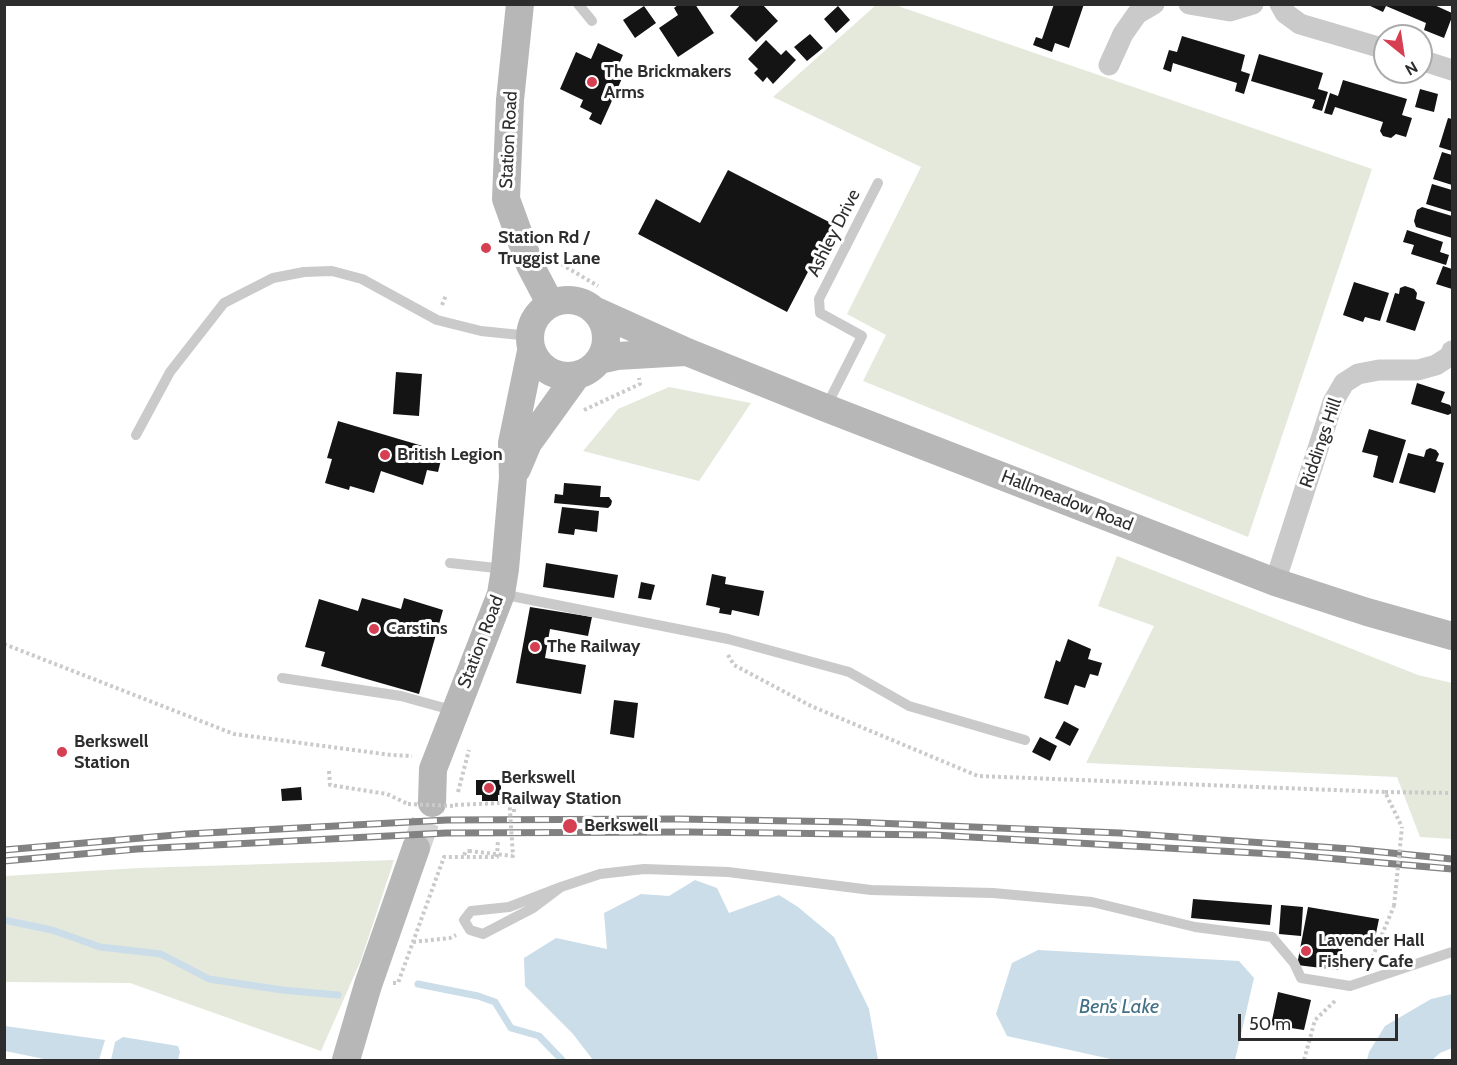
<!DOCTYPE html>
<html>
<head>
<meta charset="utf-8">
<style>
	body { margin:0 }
	#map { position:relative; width:1457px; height:1065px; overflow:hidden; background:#fff; font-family:Cabin,sans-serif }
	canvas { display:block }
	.frame { position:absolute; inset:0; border:6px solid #2d2d2d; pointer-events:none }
	.north { position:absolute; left:1373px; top:24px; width:60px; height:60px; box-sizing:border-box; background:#fff; border:2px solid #ababab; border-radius:50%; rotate:150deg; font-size:16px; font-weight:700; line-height:24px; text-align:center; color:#2d2d2d }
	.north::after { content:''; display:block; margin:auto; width:21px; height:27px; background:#d53f51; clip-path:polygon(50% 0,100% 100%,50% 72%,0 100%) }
	.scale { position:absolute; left:1238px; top:1014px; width:160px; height:27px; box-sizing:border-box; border:3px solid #2d2d2d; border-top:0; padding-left:8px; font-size:18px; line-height:21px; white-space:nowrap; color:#2d2d2d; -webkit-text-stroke:4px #fff; paint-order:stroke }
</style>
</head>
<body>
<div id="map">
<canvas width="1457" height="1065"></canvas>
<div class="frame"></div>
<div class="north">N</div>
<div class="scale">50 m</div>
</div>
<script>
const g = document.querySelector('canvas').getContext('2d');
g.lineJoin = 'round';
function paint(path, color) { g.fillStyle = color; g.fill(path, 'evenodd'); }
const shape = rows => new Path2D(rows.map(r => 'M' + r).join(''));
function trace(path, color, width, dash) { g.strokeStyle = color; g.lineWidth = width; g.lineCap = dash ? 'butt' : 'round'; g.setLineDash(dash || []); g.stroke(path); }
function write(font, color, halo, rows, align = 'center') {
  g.font = font + ' Cabin,sans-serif'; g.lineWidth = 6; g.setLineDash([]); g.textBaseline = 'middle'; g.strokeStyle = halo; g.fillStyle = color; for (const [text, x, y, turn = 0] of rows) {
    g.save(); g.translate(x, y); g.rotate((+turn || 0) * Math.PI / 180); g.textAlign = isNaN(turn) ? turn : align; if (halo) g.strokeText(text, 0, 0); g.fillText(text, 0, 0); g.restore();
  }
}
const green = shape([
	[876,5,895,5,1372,169,1248,537,863,381,886,335,847,314,921,167,773,97],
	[669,387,751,403,699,481,583,451,618,409],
	[1117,556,1418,675,1452,683,1452,839,1420,837,1397,777,1086,763,1154,626,1098,606],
	[394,860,361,960,321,1051,130,983,5,982,5,876,139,868]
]);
const water = shape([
	[695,880,717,888,729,913,779,895,798,907,834,937,869,1009,878,1060,593,1060,573,1034,525,986,524,958,556,938,607,949,604,913,641,894,669,896],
	[1038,950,1239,961,1254,978,1235,1060,1115,1060,1007,1036,996,1014,1012,963],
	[1452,994,1452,1048,1440,1053,1432,1060,1367,1060,1369,1052,1385,1026,1431,999],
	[5,1026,105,1040,99,1060,49,1060,5,1051],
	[123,1037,178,1046,180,1052,178,1060,111,1060,115,1042]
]);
const stream = shape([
	[4,920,52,930,100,947,161,954,209,979,282,990,338,995],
	[418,984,478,996,495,1002,511,1028,539,1036,562,1060]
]);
const building = shape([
	[679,4,689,4,691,6,695,4,714,33,678,57,659,28,678,15,674,8],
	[741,4,762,4,778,21,756,42,730,16],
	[1054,4,1084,4,1069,48,1055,43,1052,52,1033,45,1036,37,1042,39],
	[1366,4,1432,4,1452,13,1452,17,1444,38,1424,30,1426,23,1386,6,1383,12],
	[644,6,656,23,635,38,623,20],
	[838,6,850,20,836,33,824,19],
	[810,34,823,48,807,61,794,47],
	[1182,36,1245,55,1241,71,1250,74,1244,94,1235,91,1237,83,1173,63,1171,72,1163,69,1169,50,1177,52],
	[766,40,781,55,786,50,796,60,773,84,767,77,763,82,754,73,758,69,748,59],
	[598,43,623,55,616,71,624,74,601,125,589,119,592,113,580,107,583,100,560,89,576,52,591,59],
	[1259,54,1323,73,1318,89,1328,92,1322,111,1312,108,1315,100,1251,81],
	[1343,80,1407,99,1402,115,1412,118,1406,137,1396,134,1391,138,1383,136,1380,131,1383,122,1335,107,1332,115,1324,113,1330,93,1338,96],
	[1420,89,1438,94,1434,112,1415,107],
	[1448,118,1452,119,1452,151,1439,147],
	[1442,152,1452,155,1452,185,1433,179],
	[728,170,833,224,787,312,638,234,656,199,700,223],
	[1432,184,1452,190,1452,212,1426,204],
	[1422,207,1452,216,1452,238,1416,227,1414,221,1417,210],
	[1407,230,1443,242,1440,252,1449,255,1446,265,1411,254,1414,245,1403,242],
	[1443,266,1452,269,1452,289,1436,284],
	[1354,282,1389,293,1380,321,1365,317,1363,322,1343,315],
	[1405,286,1414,289,1417,293,1416,299,1425,302,1415,331,1386,322,1395,293,1399,294,1400,288],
	[396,372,422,374,419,416,393,414],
	[1417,383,1445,392,1441,402,1450,405,1452,409,1452,413,1448,415,1411,404],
	[338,421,443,452,438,472,427,470,423,485,381,471,374,493,350,486,349,490,325,483,332,459,327,458],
	[1369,429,1406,440,1393,483,1373,477,1378,456,1362,452],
	[1430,448,1436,450,1439,454,1436,461,1444,463,1435,493,1399,483,1408,453,1424,457,1426,450],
	[564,483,601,486,600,497,609,497,612,501,611,505,608,508,554,503,555,494,563,495],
	[562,507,599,511,597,532,575,529,574,535,558,533],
	[546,563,618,575,614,598,543,587],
	[712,574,726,577,725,584,764,591,759,616,732,610,731,615,719,613,720,608,706,605],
	[641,582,655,585,651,600,638,598],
	[362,598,401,609,404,598,443,610,419,694,321,666,325,652,305,647,319,599,358,611],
	[530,607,592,617,588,636,550,629,545,658,586,665,581,694,516,683],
	[1068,639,1091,649,1088,659,1102,663,1098,676,1090,674,1085,688,1075,685,1068,705,1044,698,1056,660,1060,662],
	[614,700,638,703,634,738,610,734],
	[1064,721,1079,729,1070,746,1055,738],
	[1040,737,1057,746,1050,761,1032,752],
	[476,780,501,780,501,795,498,795,498,801,482,801,482,795,476,795],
	[301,787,302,800,282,801,281,789],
	[1193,899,1272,905,1270,925,1191,918],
	[1281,905,1303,907,1301,936,1279,934],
	[1308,907,1379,919,1373,948,1343,944,1338,970,1297,965],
	[1278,992,1311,1000,1304,1030,1271,1025]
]);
const secondaryTunnel = shape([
	[416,848,432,803]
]);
const path = shape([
	[556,261,598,286],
	[442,305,446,295],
	[584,410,640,384,639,378],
	[4,644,234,734,391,755,412,756],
	[728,655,734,665,811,706,978,776,1385,792,1402,827],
	[329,771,330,785,387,794,408,804],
	[458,792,469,750],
	[1385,792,1452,793],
	[514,803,514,814],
	[455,805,522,802,523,795,509,796],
	[464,855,466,851,469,851],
	[413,942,450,938,456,935],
	[1370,963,1394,906],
	[393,983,398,983,444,857,497,857,498,839],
	[1304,1060,1315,1020,1337,999]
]);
const lane = shape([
	[578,4,592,21],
	[826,407,862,336,820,313,819,299,878,183],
	[136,435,170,372,224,303,273,278,304,272,332,271,362,279,437,320,481,331,530,336],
	[450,563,505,569],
	[501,594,728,639,849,672,909,706,1025,740],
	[282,678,401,696,455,711],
	[561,887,533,908,483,934,470,930,464,920,471,911,509,907,561,887,600,874,644,869,728,872,871,890,993,893,1092,902,1195,927,1272,937,1294,963,1301,978,1350,986,1452,952]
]);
const street = shape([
	[1189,4,1230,11,1253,4],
	[1280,4,1285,13,1300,24,1385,49],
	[1421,60,1452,70],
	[1109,65,1123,34,1137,14,1154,4],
	[1275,582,1333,402,1344,383,1358,374,1379,370,1418,370,1436,365,1450,356,1452,351]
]);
const secondary = shape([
	[520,4,510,100,506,199,530,265,550,303],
	'530 338a38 38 0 1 1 76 0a38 38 0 1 1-76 0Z',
	[596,311,687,352,826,408,1275,582,1367,612,1452,636],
	[599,360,617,356,685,352],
	[517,469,528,443,577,375],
	[432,803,433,769,501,594,505,569,513,477,512,443,531,351],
	[346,1060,368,985,416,848]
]);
const rail = shape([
	[4,850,187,834,447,820,679,819,851,822,1120,833,1351,849,1452,859],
	[4,861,137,849,446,833,688,832,934,835,1292,855,1452,869]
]);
const pathBridge = shape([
	[408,804,455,806],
	[469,851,513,856,509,796],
	[1394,906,1402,827]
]);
const markers = [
	[592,82,6,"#d53f51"],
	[486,248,6,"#d53f51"],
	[385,455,6,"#d53f51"],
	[374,629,6,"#d53f51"],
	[535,647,6,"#d53f51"],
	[62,752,6,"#d53f51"],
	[489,788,6,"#d53f51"],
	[570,826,8,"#d53f51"],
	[1306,951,6,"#d53f51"]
];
const poiNames = [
	["The Brickmakers",604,72],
	["Arms",604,93],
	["Station Rd /",498,238],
	["Truggist Lane",498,259],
	["British Legion",397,455],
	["Carstins",386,629],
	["The Railway",547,647],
	["Berkswell",74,742],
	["Station",74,763],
	["Berkswell",501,778],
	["Railway Station",501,799],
	["Berkswell",584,826],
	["Lavender Hall",1318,941],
	["Fishery Cafe",1318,962]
];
const streetNames = [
	["Station Road",509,140,-87],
	["Ashley Drive",834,233,-63],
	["Riddings Hill",1321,443,-71],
	["Hallmeadow Road",1067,501,21],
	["Station Road",481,642,-69]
];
const waterNames = [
	["Ben’s Lake",1119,1007]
];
paint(green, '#e4e9dc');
paint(water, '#cadde8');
trace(stream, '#cadde8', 7);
paint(building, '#141414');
trace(secondaryTunnel, '#d5d5d5', 28, [28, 14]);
trace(path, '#cacaca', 4, [3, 3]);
trace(lane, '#cacaca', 10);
trace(street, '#cacaca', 21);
trace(secondary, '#b7b7b7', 28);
trace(rail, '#828282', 7);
trace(rail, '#fff', 4.5, [14]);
trace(pathBridge, '#cacaca', 4, [3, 3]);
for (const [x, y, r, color] of markers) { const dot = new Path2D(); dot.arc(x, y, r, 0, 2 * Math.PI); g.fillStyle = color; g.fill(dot); trace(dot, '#fff', 2); }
write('bold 18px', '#2d2d2d', '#fff', poiNames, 'left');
write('18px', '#2d2d2d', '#fff', streetNames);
write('italic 20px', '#437087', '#fff', waterNames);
</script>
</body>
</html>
